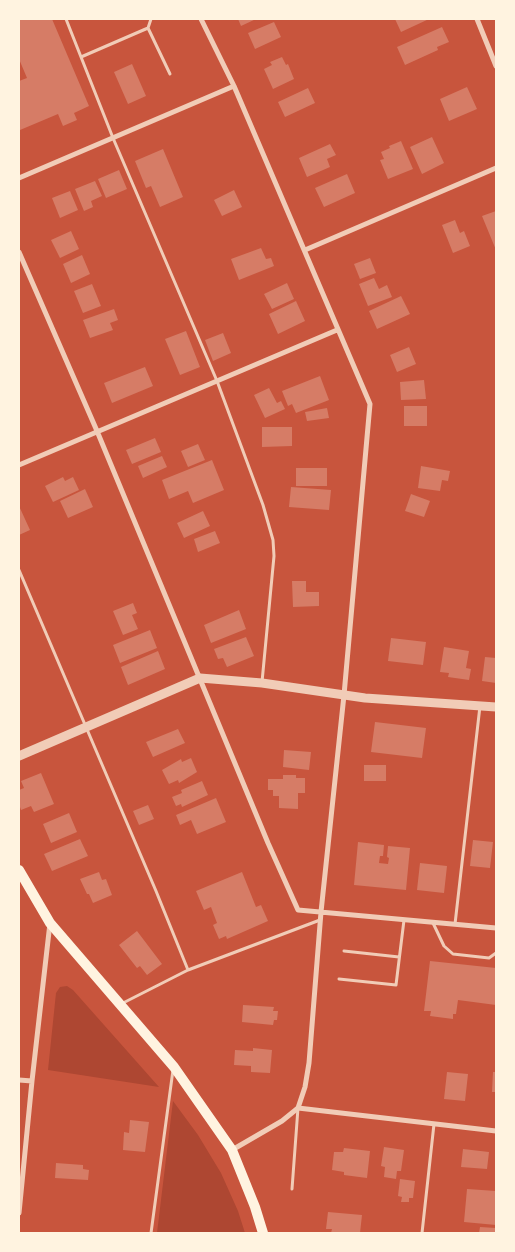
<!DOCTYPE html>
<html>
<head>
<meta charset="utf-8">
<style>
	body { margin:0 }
	#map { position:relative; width:515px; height:1252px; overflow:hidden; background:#c8553d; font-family:Arial,sans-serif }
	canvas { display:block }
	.frame { position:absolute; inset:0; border:20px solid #fff3e0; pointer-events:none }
</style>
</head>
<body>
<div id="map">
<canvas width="515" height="1252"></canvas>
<div class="frame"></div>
</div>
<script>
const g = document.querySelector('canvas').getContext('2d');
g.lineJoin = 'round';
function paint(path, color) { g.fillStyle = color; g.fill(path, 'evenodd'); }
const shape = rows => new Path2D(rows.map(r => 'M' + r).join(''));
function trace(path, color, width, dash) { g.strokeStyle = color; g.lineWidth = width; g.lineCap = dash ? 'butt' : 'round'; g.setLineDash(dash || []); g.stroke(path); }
const green = shape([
	[67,986,73,990,159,1087,48,1070,56,993,60,987],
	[173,1101,198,1135,221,1173,238,1211,245,1233,157,1233]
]);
const building = shape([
	[19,19,52,19,89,106,74,113,77,120,63,126,58,114,20,130,19,81,27,78,19,59],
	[238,19,256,19,241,26],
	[395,19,429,19,401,32],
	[274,22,281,37,255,49,248,33],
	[442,27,449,42,437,47,438,50,405,65,397,47],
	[282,57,286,65,288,64,294,79,273,89,264,69,272,65,270,62],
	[132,64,146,96,128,104,114,72],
	[467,87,477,109,449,121,440,99],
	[308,88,315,103,285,117,278,102],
	[432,137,444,163,422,174,410,147],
	[401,141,413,169,388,179,380,160,384,159,381,152,390,148,389,146],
	[330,144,336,155,327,159,330,167,307,177,299,158],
	[163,149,183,197,160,207,151,186,146,188,135,161],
	[119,170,127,189,106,198,98,179],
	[347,174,355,193,324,207,315,188],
	[95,181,102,196,91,201,93,207,84,211,75,189],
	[234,190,242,207,222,216,214,200],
	[70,191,78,210,60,218,52,198],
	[496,211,496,250,482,216],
	[455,220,460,233,464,231,470,246,453,253,442,225],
	[71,231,79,249,60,258,51,240],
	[261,248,266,259,271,258,274,266,239,280,231,259],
	[82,255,90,274,71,283,63,264],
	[370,258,376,273,360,279,354,264],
	[374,278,379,289,387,285,392,297,368,306,359,284],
	[287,283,294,299,272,309,264,294],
	[92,284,101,306,83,313,74,291],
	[401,296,410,314,377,329,369,311],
	[296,301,305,321,278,334,269,314],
	[114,309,118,320,110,323,113,330,90,338,83,320],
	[186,331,200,367,180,375,165,339],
	[223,333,231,353,213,361,205,340],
	[409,347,416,364,397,372,390,355],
	[145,367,153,386,112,403,104,383],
	[320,376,329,400,296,413,292,404,288,406,282,391],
	[424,380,426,399,401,400,400,382],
	[269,388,277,403,281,401,285,409,265,418,254,395],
	[404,406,427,406,427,426,404,426],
	[327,408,329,418,307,421,305,412],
	[262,427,292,427,292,446,262,447],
	[155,438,161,452,132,464,126,450],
	[198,444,205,460,188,467,181,451],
	[162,456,167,467,143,478,138,466],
	[212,460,224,490,193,503,188,491,169,499,162,480],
	[421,466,450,471,448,481,442,480,440,491,418,488],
	[296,468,327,468,327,486,296,486],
	[63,477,65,481,73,477,79,490,53,502,45,486],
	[291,487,331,490,329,510,289,507],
	[85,489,93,507,68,518,60,501],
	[411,494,430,501,424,517,405,511],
	[19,506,30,530,19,535],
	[203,511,210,526,184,538,177,523],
	[215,531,220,543,198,552,194,539],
	[292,581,306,581,306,592,319,592,319,606,293,607],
	[133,603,137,613,132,615,138,629,123,635,113,611],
	[239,610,246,629,211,643,204,625],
	[150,630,157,648,120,663,113,645],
	[246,637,254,656,227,667,223,658,218,659,214,649],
	[391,638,426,642,423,665,388,661],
	[444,647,469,651,466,668,471,669,469,680,448,677,449,673,440,672],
	[158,651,165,669,128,685,121,667],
	[485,657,496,658,496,683,482,681],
	[375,722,426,728,422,758,371,752],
	[178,729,185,743,153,757,146,742],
	[284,750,311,752,309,770,283,767],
	[191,758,197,772,179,783,178,780,169,784,162,770,181,759,182,762],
	[364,765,386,765,386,781,364,781],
	[41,773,54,804,34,812,31,806,21,810,19,804,19,790,24,788,21,781],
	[283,775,296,775,296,778,305,778,305,793,298,793,298,809,279,808,279,796,273,796,273,790,268,790,268,779,283,779],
	[202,781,208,795,182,807,181,804,176,806,172,797,182,793,181,790],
	[216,798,226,822,197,834,191,820,180,825,176,815],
	[148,805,154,819,139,825,133,811],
	[69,813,77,832,51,843,43,824],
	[80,839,88,856,52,871,44,854],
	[473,840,493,842,490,868,470,866],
	[358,842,384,845,383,856,380,856,379,863,388,864,389,858,387,857,388,846,410,848,406,890,354,885],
	[420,863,447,866,444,893,417,890],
	[99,872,102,880,106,879,112,895,93,903,89,894,87,894,80,879],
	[242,872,256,907,261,905,268,921,227,939,226,936,219,939,213,925,217,923,211,907,204,910,196,891],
	[137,931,162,964,147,975,140,966,137,968,119,945],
	[430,961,496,968,496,1005,458,1000,456,1014,453,1014,453,1019,430,1016,431,1011,424,1011],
	[243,1005,274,1007,273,1011,278,1011,277,1020,274,1020,273,1025,242,1022],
	[253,1048,272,1050,270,1073,251,1072,251,1066,234,1065,235,1050,253,1051],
	[447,1072,468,1074,465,1101,444,1099],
	[493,1072,496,1072,496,1092,492,1092],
	[130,1120,149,1122,145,1152,123,1150,124,1132,129,1133],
	[384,1147,404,1150,401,1171,397,1171,396,1179,384,1177,385,1167,381,1166],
	[344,1148,370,1151,367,1178,344,1175,344,1172,332,1170,334,1152,343,1152],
	[463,1149,489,1152,487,1169,461,1167],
	[56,1163,83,1165,83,1169,89,1170,88,1180,55,1178],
	[400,1179,415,1181,413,1198,409,1198,409,1202,401,1202,402,1197,398,1196],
	[467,1189,496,1191,496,1225,464,1222],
	[328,1212,362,1215,360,1233,331,1233,332,1229,326,1229],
	[480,1227,496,1228,496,1233,479,1233]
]);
const service = shape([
	[66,19,113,138,217,381,263,505,273,540,274,556,262,682],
	[148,28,170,74],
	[81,57,148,28,151,19],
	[19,570,156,891,188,970,123,1003],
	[433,923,444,946,453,954,489,958,496,953],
	[455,924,480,706],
	[344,951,399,957],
	[188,970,320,920],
	[339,979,396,985,404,920],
	[292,1189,298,1108],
	[151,1233,173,1070],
	[422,1233,434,1124]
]);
const minor = shape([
	[201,19,234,86,370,404,344,695,321,912,309,1063,305,1087,298,1108],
	[477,19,496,66],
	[19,178,234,86],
	[305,250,496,168],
	[19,252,97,431,268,843,298,910,496,928],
	[19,465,337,330],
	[19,1080,32,1081],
	[232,1150,282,1121,298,1108,496,1131],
	[19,1213,32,1081,50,923]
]);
const tertiary = shape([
	[19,756,200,678,262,683,365,698,496,707]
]);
const secondary = shape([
	[19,870,50,923,174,1067,232,1150,255,1207,263,1233]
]);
paint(green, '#ae4732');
paint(building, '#d67c66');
trace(service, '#f1ccb7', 3);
trace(minor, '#f1ccb7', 5);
trace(tertiary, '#f1ccb7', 9);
trace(secondary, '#fff3e0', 10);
</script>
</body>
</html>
